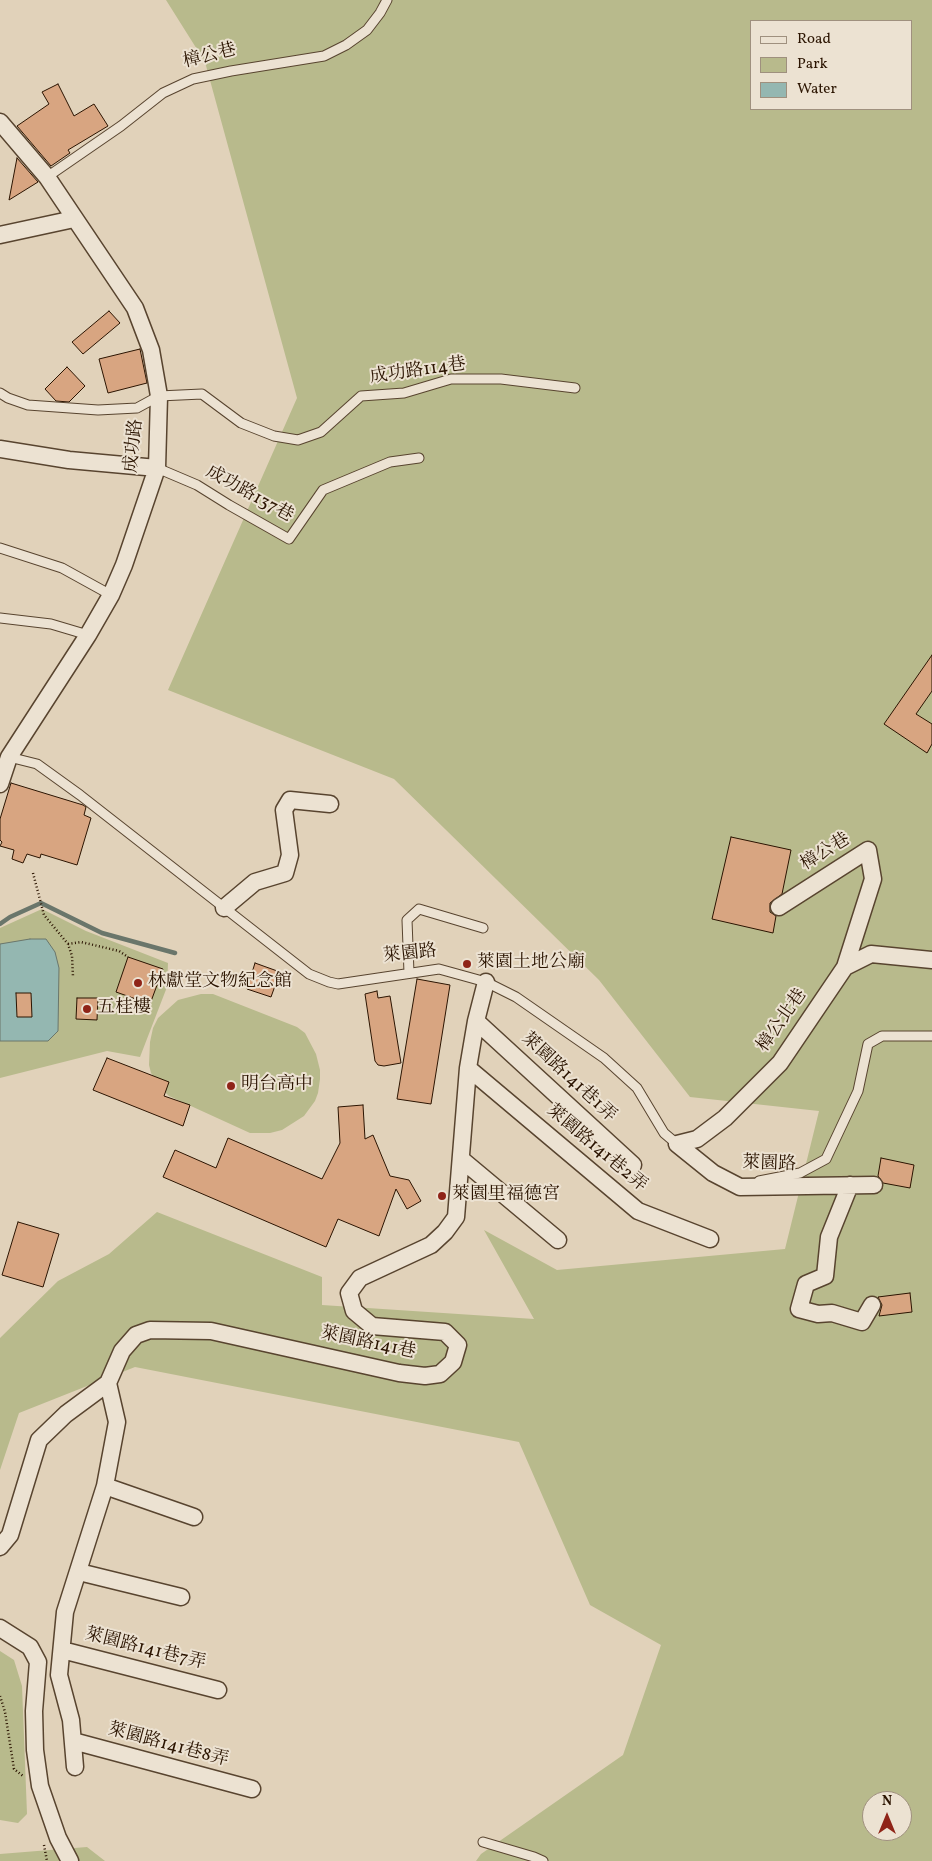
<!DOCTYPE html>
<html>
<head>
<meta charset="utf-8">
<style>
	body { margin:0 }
	#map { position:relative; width:932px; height:1861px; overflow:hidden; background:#e1d2ba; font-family:Vollkorn,serif }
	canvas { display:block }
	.legend { position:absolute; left:750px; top:20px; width:162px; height:90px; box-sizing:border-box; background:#ece2d2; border:1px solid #9f907e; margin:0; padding:6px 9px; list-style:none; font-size:15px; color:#2b1401 }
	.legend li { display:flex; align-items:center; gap:10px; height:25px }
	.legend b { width:25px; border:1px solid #9f907e }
	.north { position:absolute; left:862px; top:1791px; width:50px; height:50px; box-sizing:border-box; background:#ece2d2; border:1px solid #9f907e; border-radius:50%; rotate:0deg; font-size:14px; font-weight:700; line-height:20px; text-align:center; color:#2b1401 }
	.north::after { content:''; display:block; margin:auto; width:18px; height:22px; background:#8f2418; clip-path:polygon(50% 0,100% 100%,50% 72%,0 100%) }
</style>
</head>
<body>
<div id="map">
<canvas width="932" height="1861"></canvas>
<ul class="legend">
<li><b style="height:6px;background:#ece2d2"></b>Road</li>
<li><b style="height:14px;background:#b8ba8c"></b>Park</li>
<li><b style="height:14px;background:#94b7b1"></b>Water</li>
</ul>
<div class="north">N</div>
</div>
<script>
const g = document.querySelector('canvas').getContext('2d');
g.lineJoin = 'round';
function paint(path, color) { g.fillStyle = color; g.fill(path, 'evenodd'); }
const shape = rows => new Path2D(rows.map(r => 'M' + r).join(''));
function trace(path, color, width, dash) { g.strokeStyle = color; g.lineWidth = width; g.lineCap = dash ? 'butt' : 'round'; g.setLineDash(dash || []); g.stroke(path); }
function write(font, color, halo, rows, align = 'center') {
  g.font = font + ' Vollkorn,"Noto Serif TC",serif'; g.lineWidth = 4; g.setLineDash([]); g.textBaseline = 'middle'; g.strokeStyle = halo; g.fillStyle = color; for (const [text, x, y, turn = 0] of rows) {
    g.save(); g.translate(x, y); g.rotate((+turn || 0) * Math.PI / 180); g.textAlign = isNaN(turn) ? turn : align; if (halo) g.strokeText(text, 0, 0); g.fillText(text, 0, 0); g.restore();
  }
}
const green = shape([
	[166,0,932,0,932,1861,476,1861,481,1854,623,1755,661,1645,590,1605,519,1442,135,1367,19,1413,0,1470,0,1338,58,1281,109,1254,157,1212,322,1277,322,1305,534,1319,484,1230,557,1270,785,1249,819,1111,690,1097,599,980,394,779,168,690,297,398,205,62],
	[751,21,911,21,911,109,751,109],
	[872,1801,902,1801,902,1831,872,1831],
	[42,909,86,931,168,963,167,987,140,1057,107,1051,0,1078,0,928],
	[201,994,213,994,297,1027,305,1033,316,1054,320,1070,320,1079,318,1093,315,1101,304,1116,282,1130,270,1133,250,1133,169,1096,164,1091,151,1073,149,1065,150,1042,153,1028,158,1018,178,1000],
	[0,1651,14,1660,22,1686,27,1814,18,1823,0,1820],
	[87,1847,105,1861,0,1861,0,1854]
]);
const water = shape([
	[30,939,46,939,55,952,59,968,58,1031,48,1041,0,1041,0,944,30,939]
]);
const stream = shape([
	[0,924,10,917,41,903,102,933,175,953]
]);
const building = shape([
	[58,84,74,116,94,104,108,126,68,150,70,153,51,166,17,126,49,104,42,92,58,84],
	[17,158,38,182,9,200,17,158],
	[109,311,120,323,83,354,72,342,109,311],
	[140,349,147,383,108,393,99,359,140,349],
	[67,367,85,386,69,402,56,401,45,389,67,367],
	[932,655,932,691,916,714,932,724,932,744,927,753,884,724,932,655],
	[11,783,83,805,86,807,84,815,91,818,77,865,41,854,40,858,27,854,23,863,12,859,14,850,0,846,2,842,0,840,0,819,11,783],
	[731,837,791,850,782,894,770,903,770,912,776,916,773,933,712,919,731,837],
	[128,957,163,969,150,1004,116,992,128,957],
	[255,963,280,972,271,997,247,989,255,963],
	[417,979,450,985,431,1104,397,1099,417,979],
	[377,991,378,998,390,996,401,1063,384,1066,378,1065,375,1061,365,994,377,991],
	[16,993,31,993,32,1017,17,1017,16,993],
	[77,998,98,998,97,1020,76,1019,77,998],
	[107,1058,169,1082,164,1096,190,1105,183,1126,93,1090,107,1058],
	[363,1105,365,1139,373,1135,390,1176,409,1180,421,1201,407,1209,396,1189,379,1236,338,1219,326,1247,163,1177,175,1150,216,1168,228,1138,322,1179,340,1143,338,1107,363,1105],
	[881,1158,914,1165,910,1188,883,1183,878,1176,881,1158],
	[18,1222,59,1234,43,1287,2,1275,18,1222],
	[910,1293,912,1312,879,1316,882,1305,878,1297,910,1293]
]);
const path = shape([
	[33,873,44,915,68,944,72,956,73,977],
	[68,944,81,942,119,951,128,957],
	[0,1696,5,1712,14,1769,23,1776],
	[44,1845,47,1861]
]);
const service = shape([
	[47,177,121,126,163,93,193,79,231,71,324,56,346,45,367,30,380,13,387,0],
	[0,393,8,398,28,405,98,410,137,408,159,396,202,394,241,423,274,436,298,440,321,432,361,396,404,393,451,379,501,379,575,388],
	[157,468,197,485,229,505,289,539,323,490,390,462,419,458],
	[0,548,62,568,111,595],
	[0,618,51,624,88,635],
	[9,757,37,764,80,795,309,974,329,982,338,984,439,969,486,982,516,997,604,1058,637,1088,664,1133,677,1144],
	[409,973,407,920,419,909,483,928],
	[759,1181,800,1173,826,1159,858,1091,868,1044,882,1036,932,1036],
	[483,1842,534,1857,543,1861]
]);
const minor = shape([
	[0,122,47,177,135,308,151,350,159,396,157,468,124,565,111,595,88,635,9,757,0,784],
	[0,235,74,219],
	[0,449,69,460,157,468],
	[779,907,868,850,873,879,845,967],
	[224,908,255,882,285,873,290,855,284,810,290,800,330,804],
	[476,1021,633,1165],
	[468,1068,638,1211,710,1239],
	[677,1144,697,1139,725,1118,780,1063,845,967,871,954,932,960],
	[677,1144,713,1173,740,1187,874,1185],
	[461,1159,558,1240],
	[850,1185,829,1237,825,1276,806,1284,799,1309,818,1314,832,1313,862,1322,872,1305],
	[105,1486,194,1517],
	[0,1547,10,1535,39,1440,66,1414,108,1383],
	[79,1572,181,1597],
	[0,1628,30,1647,38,1662,34,1711,35,1750,40,1786,58,1838,70,1861],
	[62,1650,218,1690],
	[73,1741,252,1789],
	[75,1767,71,1720,59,1675,65,1612,105,1486,117,1422,108,1383,122,1351,136,1335,150,1330,211,1331,399,1373,425,1376,440,1374,453,1362,458,1345,445,1332,372,1326,354,1311,349,1293,360,1278,431,1245,445,1232,456,1217,468,1068,476,1021,486,982]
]);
const markers = [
	[467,964,5,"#8f2418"],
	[138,983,5,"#8f2418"],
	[87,1009,5,"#8f2418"],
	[231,1086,5,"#8f2418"],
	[442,1196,5,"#8f2418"]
];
const streetNames = [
	["樟公巷",210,57,-14],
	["成功路114巷",418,372,-8],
	["成功路",135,446,-84],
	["成功路137巷",249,495,29],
	["樟公巷",826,853,-32],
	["萊園路",410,955,-6],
	["樟公北巷",783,1021,-55],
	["萊園路141巷1弄",568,1078,43],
	["萊園路141巷2弄",596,1149,40],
	["萊園路",769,1165,2],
	["萊園路141巷",368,1344,12],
	["萊園路141巷7弄",145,1650,14],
	["萊園路141巷8弄",168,1746,15]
];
const poiNames = [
	["萊園土地公廟",477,964],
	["林獻堂文物紀念館",148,983],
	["五桂樓",97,1009],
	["明台高中",241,1086],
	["萊園里福德宮",452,1196]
];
paint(green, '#b8ba8c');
paint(water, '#94b7b1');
trace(water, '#6a766b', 1);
trace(stream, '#6a766b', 4.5);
paint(building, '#d8a581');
trace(building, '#2b1401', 1);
trace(service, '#58442f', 11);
trace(minor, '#58442f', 19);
trace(path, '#2b1401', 2.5, [1, 2.5]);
trace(service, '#ece2d2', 9);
trace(minor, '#ece2d2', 16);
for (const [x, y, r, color] of markers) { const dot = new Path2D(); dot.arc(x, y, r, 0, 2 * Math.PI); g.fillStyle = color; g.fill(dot); trace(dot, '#ece2d2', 2); }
write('18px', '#2b1401', '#ece2d2', streetNames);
write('18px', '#2b1401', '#ece2d2', poiNames, 'left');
</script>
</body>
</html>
